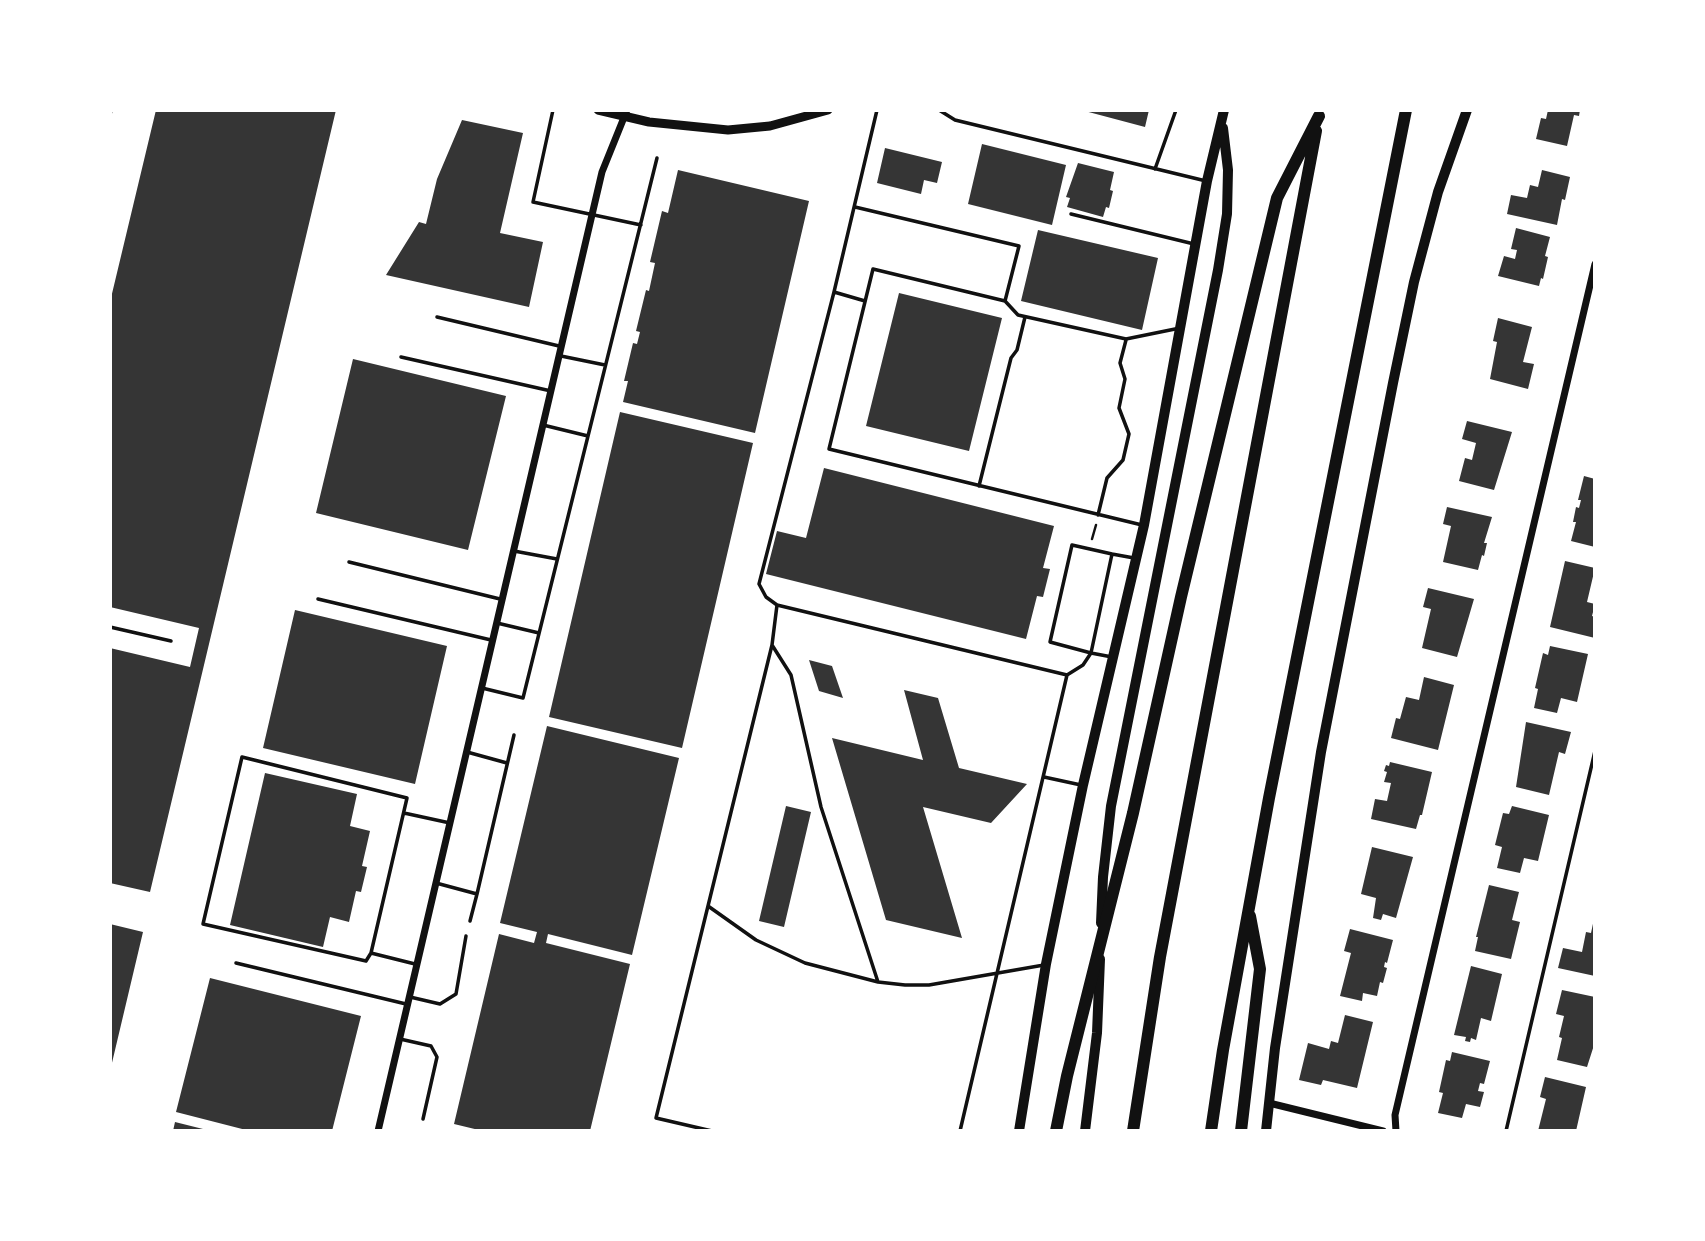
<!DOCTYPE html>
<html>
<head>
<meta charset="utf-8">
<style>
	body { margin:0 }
	#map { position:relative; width:1705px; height:1241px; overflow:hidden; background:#fff; font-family:"Fira Sans",sans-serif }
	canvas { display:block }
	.frame { position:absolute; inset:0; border:112px solid #fff; pointer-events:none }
</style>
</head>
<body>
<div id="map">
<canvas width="1705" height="1241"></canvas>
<div class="frame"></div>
</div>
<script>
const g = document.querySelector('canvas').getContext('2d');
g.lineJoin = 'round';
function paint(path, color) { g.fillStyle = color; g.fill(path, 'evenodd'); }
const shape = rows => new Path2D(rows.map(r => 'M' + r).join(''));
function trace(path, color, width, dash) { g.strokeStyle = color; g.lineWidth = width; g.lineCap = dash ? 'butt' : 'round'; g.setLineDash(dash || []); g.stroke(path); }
const building = shape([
	[156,110,336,110,150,892,110,883,110,648,190,667,199,628,110,607,110,302],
	[1081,110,1149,110,1145,127],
	[1548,110,1580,110,1579,116,1574,115,1567,146,1536,139,1541,118,1546,119],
	[462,120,523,133,500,233,543,242,529,307,386,275,419,222,426,224,437,179],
	[982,144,1066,165,1052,225,968,204],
	[885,148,942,162,937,183,924,180,921,194,877,183],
	[1078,163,1114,172,1110,190,1113,191,1109,208,1106,207,1103,217,1067,207,1070,198,1066,197],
	[678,170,809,201,755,433,623,402,628,381,624,381,633,343,637,344,640,332,636,331,646,290,649,291,655,263,650,262,662,211,668,213],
	[1542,170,1570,177,1565,200,1562,199,1557,225,1507,214,1511,195,1527,198,1530,185,1538,187],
	[1516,228,1550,237,1545,256,1548,257,1543,279,1541,278,1539,286,1498,276,1504,256,1515,259,1517,250,1511,249],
	[1038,230,1158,258,1142,330,1021,301],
	[899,293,1002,318,969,451,866,426],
	[1498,318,1532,327,1523,362,1534,364,1528,389,1490,379,1497,342,1493,341],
	[353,359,506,396,468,550,316,513],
	[620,412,753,443,682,748,549,717],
	[1467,421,1512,432,1494,490,1459,481,1465,458,1472,460,1476,443,1462,439],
	[824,468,1054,526,1043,568,1050,569,1043,597,1037,596,1026,639,766,574,777,531,806,538],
	[1584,476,1595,479,1595,547,1571,541,1576,522,1573,522,1576,507,1579,508,1581,500,1578,500],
	[1447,507,1492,517,1484,543,1487,543,1484,556,1482,555,1478,570,1443,562,1451,526,1443,524],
	[1565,561,1595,568,1587,602,1595,604,1592,616,1595,617,1595,638,1550,627],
	[1428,588,1474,599,1457,657,1422,648,1431,609,1423,607],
	[295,610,447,646,415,784,263,748],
	[1550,646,1588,654,1577,702,1561,698,1557,713,1534,708,1538,689,1535,688,1543,653,1548,655],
	[809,660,832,666,843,698,819,691],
	[1424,677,1454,685,1438,750,1391,738,1396,718,1400,719,1406,697,1419,700],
	[904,690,938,698,959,768,1027,784,991,823,923,807,962,938,886,920,832,738,923,760],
	[1526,722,1571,732,1565,754,1559,752,1549,795,1516,787],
	[547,726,679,758,632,955,548,934,546,943,630,964,590,1131,483,1131,454,1124,499,934,534,943,537,932,500,923],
	[1390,762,1432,772,1422,815,1420,815,1416,829,1371,819,1375,799,1387,801,1391,783,1384,782,1387,772,1384,771,1386,765,1389,766],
	[265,773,357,794,350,826,370,831,362,866,367,867,361,892,356,891,349,922,330,917,323,947,230,925],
	[786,806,811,812,784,927,759,921],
	[1512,806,1549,815,1538,861,1524,858,1520,873,1497,868,1502,847,1495,845,1503,813,1509,814],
	[1372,847,1413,857,1396,918,1383,914,1381,920,1373,918,1376,898,1361,894],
	[1489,885,1519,892,1512,920,1520,922,1511,959,1475,951,1478,937,1476,937],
	[1594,919,1595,976,1558,968,1563,948,1582,952,1586,932,1591,933],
	[110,924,143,932,111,1067,110,1066],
	[1350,929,1393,940,1387,963,1385,962,1384,967,1387,968,1383,983,1380,982,1377,996,1363,993,1362,1001,1340,996,1351,953,1344,951],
	[1471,966,1502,974,1491,1021,1481,1018,1476,1040,1471,1038,1470,1042,1465,1041,1466,1037,1454,1035],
	[210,978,361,1016,332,1131,250,1131,176,1112],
	[1562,990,1595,997,1595,1042,1587,1067,1557,1060,1562,1038,1559,1037,1564,1016,1556,1014],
	[1345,1015,1373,1022,1357,1088,1323,1080,1321,1085,1299,1080,1308,1043,1329,1049,1331,1041,1338,1043],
	[1452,1052,1490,1061,1484,1084,1480,1083,1478,1091,1484,1092,1480,1107,1466,1104,1462,1118,1438,1113,1443,1093,1439,1092,1446,1060,1450,1061],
	[1545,1077,1586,1087,1576,1131,1538,1131,1546,1099,1540,1097],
	[175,1122,207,1130,207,1131,173,1131]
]);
const path = shape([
	[1092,539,1096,525]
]);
const service = shape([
	[553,110,533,202,641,225],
	[939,110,955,120,1206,181],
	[110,115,111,110],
	[1155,169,1176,110],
	[855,207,1019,246,1005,301,1018,315,1126,339,1180,328],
	[1071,214,1194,244],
	[834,292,865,301],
	[1005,301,873,269,829,449,1142,525],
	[437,317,559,346],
	[561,356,605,365],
	[401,357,551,391],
	[543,425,588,436],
	[979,486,1011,358,1017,350,1025,317],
	[1098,515,1107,478,1123,460,1129,434,1119,408,1125,379,1120,363,1126,340],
	[514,551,557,559],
	[1112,554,1072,545,1050,642,1091,653,1112,554,1134,558],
	[349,562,500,599],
	[318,599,491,640],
	[777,605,1067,675],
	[497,623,539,633],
	[110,627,171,641],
	[772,645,791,675,821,807,878,982],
	[482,688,523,698,657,158],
	[467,752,507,763],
	[1044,777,1081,785],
	[404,813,450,823],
	[436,883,477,894,514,735],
	[708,906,756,940,805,963,878,982,905,985,929,985,1044,965],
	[470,921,477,894],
	[371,953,407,798,242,757,203,924,366,961,371,953,415,964],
	[236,963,406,1004],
	[410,997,440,1004,456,994,466,936],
	[400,1039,431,1046,437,1057,423,1119],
	[712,1131,656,1118,772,645,777,605,766,597,759,584,834,292,877,110],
	[960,1131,1067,675,1083,665,1091,653,1112,657],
	[1506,1131,1595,751]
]);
const minor = shape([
	[1269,1103,1383,1131],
	[378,1131,602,172,627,110],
	[1396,1131,1395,1115,1595,264]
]);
const tertiary = shape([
	[598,110,649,122,728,130,770,126,828,110]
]);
const secondary = shape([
	[1101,923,1103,877,1111,806,1218,270,1227,214,1228,170,1223,128],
	[1019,1131,1046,964,1083,785,1144,525,1207,181,1224,110],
	[1085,1131,1097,1033,1100,959],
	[1266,1131,1275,1048,1321,752,1393,383,1414,282,1438,192,1467,110]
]);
const motorway = shape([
	[1056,1131,1067,1076,1133,813,1181,597,1277,198,1319,116],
	[1133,1131,1160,957,1316,131],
	[1211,1131,1223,1050,1269,798,1406,110],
	[1241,1131,1260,969,1250,916]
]);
paint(building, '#353535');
trace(path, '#111', 2.5);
trace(service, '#111', 3.5);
trace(minor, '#111', 7);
trace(tertiary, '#111', 9);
trace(secondary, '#111', 10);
trace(motorway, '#111', 12);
</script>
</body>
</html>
